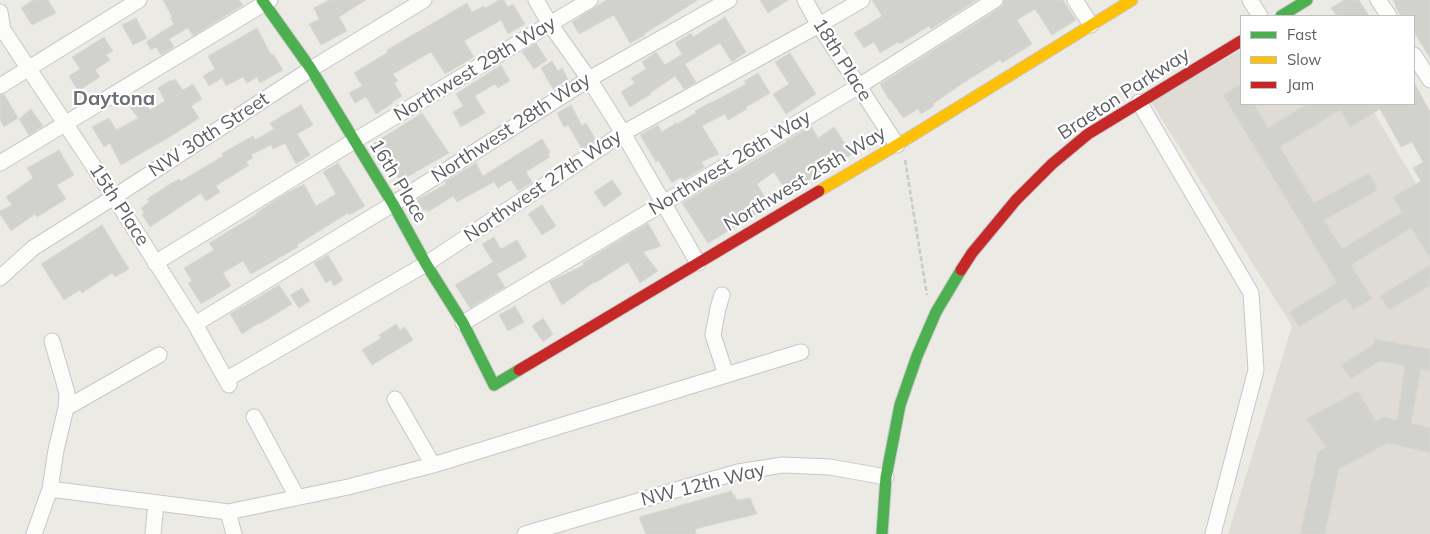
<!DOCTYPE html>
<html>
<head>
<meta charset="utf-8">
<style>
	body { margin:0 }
	#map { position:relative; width:1430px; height:534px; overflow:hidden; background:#ebeae5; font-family:Mulish,sans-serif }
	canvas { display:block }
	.legend { position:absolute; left:1240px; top:15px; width:175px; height:90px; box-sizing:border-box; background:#fff; border:1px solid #bdbfc0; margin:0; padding:6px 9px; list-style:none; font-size:15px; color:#5b5e62 }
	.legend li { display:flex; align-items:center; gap:10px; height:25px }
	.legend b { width:25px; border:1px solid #bdbfc0 }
</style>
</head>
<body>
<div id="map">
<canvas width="1430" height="534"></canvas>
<ul class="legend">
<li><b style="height:6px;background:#4caf50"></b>Fast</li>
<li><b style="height:6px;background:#ffc107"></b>Slow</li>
<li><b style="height:6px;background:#c62828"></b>Jam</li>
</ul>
</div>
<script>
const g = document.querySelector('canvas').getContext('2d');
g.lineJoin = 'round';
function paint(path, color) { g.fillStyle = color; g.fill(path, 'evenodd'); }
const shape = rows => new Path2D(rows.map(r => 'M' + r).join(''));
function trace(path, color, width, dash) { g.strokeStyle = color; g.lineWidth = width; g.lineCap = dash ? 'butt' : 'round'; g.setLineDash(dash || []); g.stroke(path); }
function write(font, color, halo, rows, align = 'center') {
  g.font = font + ' Mulish,sans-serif'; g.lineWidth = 4.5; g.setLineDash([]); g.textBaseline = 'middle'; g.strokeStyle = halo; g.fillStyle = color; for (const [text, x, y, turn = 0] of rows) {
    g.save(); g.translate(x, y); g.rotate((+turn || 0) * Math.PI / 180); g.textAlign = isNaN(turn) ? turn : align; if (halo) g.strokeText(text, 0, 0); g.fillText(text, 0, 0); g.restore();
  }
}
const education = shape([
	[1241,50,1241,104,1369,104,1430,207,1430,534,1228,534,1292,326,1151,102]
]);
const building = shape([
	[33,0,48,0,56,13,32,25,21,8,33,0],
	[163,0,239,0,243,5,193,36,188,28,169,39,174,47,161,55,156,47,151,50,146,42,174,24,170,18,172,17,163,0],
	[329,0,366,0,339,17,347,31,321,45,309,24,319,19,314,8,329,0],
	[499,0,504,0,508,7,513,4,525,24,508,34,501,20,464,41,474,57,445,74,431,52,393,74,398,81,394,83,402,96,392,102,393,103,376,114,366,97,355,103,349,93,362,86,354,73,388,52,387,50,467,3,472,12,484,6,485,8,499,0],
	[606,0,698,0,644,34,645,35,630,43,614,15,579,34,572,22,606,0],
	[760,0,788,0,768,13,760,0],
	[872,0,977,0,931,29,929,26,900,44,898,42,880,53,874,42,864,48,854,33,882,16,872,0],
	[1004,0,1063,0,1076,20,1052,35,1035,9,1017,20,1032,44,1002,63,1000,60,960,85,933,104,934,106,921,114,918,109,903,118,890,99,889,100,880,84,1000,8,1003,5,1004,0],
	[1344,0,1359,0,1369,16,1337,16,1331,8,1344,0],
	[1393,0,1430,0,1430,58,1414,32,1414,16,1401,16,1395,7,1396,6,1393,0],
	[725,17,746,52,732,62,720,43,685,64,696,82,684,89,675,76,650,93,651,94,630,107,621,92,635,83,631,78,646,69,642,62,656,52,665,65,682,54,675,43,691,33,693,37,725,17],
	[136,18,147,38,133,45,122,25,136,18],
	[257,28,271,55,273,54,283,70,260,83,257,77,247,83,243,77,226,86,222,78,209,86,203,76,215,69,208,56,257,28],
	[104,37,113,51,106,55,110,60,95,70,100,77,78,91,69,76,80,69,72,57,104,37],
	[536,43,547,60,534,69,522,52,536,43],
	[790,53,816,94,786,114,773,94,789,84,775,62,790,53],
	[552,61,558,71,562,68,568,79,553,89,541,68,552,61],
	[501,65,510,81,498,88,495,84,475,96,485,113,461,127,453,112,463,106,456,94,501,65],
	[758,73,770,93,746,107,747,109,728,120,725,114,702,126,719,154,701,162,705,167,683,180,681,177,672,183,658,160,656,162,640,135,658,125,662,132,676,123,677,124,696,113,695,111,711,102,711,103,746,84,744,81,758,73],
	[175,79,183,90,193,84,202,99,191,106,199,118,173,135,121,165,110,143,104,147,92,127,109,118,116,130,138,118,129,106,143,98,150,110,165,101,158,88,171,80,172,81,175,79],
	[1414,82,1430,112,1430,258,1411,228,1351,265,1372,299,1353,310,1346,298,1299,327,1289,312,1337,283,1223,95,1241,84,1241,104,1254,104,1268,128,1307,104,1414,104,1414,82],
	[1380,109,1401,147,1412,142,1423,162,1413,168,1421,181,1393,197,1402,212,1342,249,1324,220,1378,190,1369,173,1314,203,1280,147,1340,110,1350,127,1380,109],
	[4,94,18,118,4,127,0,119,0,95,4,94],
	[301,105,313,125,297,134,310,155,296,164,285,143,273,149,271,145,251,155,253,158,246,162,249,165,216,186,220,192,206,201,201,193,150,227,142,215,144,213,141,208,149,202,147,199,170,184,179,179,181,181,223,156,221,154,233,147,253,136,255,140,274,129,270,123,301,105],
	[571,105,582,126,586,123,596,140,582,149,568,125,564,127,557,113,571,105],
	[31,109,43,126,29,135,19,119,31,109],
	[422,113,449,153,400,181,388,162,386,163,374,143,422,113],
	[811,126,818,138,834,127,852,154,834,165,835,166,820,175,819,174,788,193,774,172,757,184,770,206,708,243,682,203,786,142,786,141,811,126],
	[542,139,550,152,548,154,550,157,526,172,532,182,518,191,511,180,498,188,494,182,457,202,453,196,428,212,426,209,424,211,417,200,446,184,445,182,476,163,483,176,542,139],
	[59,150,74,175,57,185,66,199,37,217,35,214,11,231,0,214,0,211,12,205,6,197,33,178,27,168,59,150],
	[338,163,365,206,349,215,348,213,297,245,298,247,251,274,243,261,223,273,231,286,201,304,188,283,192,281,184,268,214,250,209,243,257,214,256,213,280,197,304,184,316,206,336,194,323,172,338,163],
	[612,180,622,194,604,207,594,192,612,180],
	[542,205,556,226,542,235,528,214,542,205],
	[648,223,661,246,643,252,658,271,640,283,628,262,595,283,594,282,562,305,549,282,584,265,583,263,600,252,648,223],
	[102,225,129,269,115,277,112,273,82,293,80,290,64,300,41,264,102,225],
	[494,237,501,249,517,240,527,257,497,274,505,287,470,308,455,285,493,262,482,244,494,237],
	[328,255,343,280,334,286,331,280,326,283,314,263,328,255],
	[1430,265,1430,286,1389,310,1380,296,1430,265],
	[279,285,292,304,260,324,259,323,242,334,230,314,279,285],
	[302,288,310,301,299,308,290,295,302,288],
	[515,306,524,322,508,331,499,315,515,306],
	[543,318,553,334,543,342,532,326,543,318],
	[396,324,400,330,405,327,413,340,372,365,362,350,381,338,379,335,396,324],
	[1375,339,1430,349,1430,371,1421,369,1411,423,1430,428,1430,453,1388,443,1339,469,1325,534,1300,534,1318,452,1326,447,1306,419,1358,391,1376,421,1384,417,1397,420,1405,366,1380,361,1351,379,1341,365,1373,345,1375,339],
	[731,491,737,500,750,498,757,514,695,529,696,534,646,534,639,517,731,491]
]);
const path = shape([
	[905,160,927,295]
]);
const street = shape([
	[536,0,550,24,589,79,623,133,698,263],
	[805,0,819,25,897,145],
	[1075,0,1091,25],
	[1250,0,1260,16],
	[1378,0,1389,16],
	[0,12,3,30,114,197,195,324,229,385],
	[1414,55,1430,80],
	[0,86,139,0],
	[1139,102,1251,293,1256,370,1213,534],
	[0,163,270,0],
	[155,263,354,141,590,0],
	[0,278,33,248,114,197,311,69,424,0],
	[722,295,718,308,713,335,726,375],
	[463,323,859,86,995,0],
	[195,324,393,204,589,79,729,0],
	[227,379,426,264,623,133,819,25,862,0],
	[395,399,433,465],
	[66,408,159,355],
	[254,417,297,497],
	[50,489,228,512,348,487,433,465,801,352],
	[228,512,234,534],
	[34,534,50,489,56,450,66,408,67,393,52,341],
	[153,534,156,503],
	[525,534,738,472,783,465,830,467,886,477]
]);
const fast = shape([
	[262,0,311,69,393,204,426,264,463,323,494,385,519,370],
	[1281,16,1307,0],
	[882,534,886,477,900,405,917,356,936,312,961,270]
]);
const slow = shape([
	[819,191,897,145,1132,0]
]);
const jam = shape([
	[961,270,972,253,1016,200,1052,164,1088,134,1241,41],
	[519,370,819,191]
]);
const streetNames = [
	["18th Place",842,60,58],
	["Northwest 29th Way",475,69,-31],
	["Braeton Parkway",1124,94,-33],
	["Northwest 28th Way",511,128,-33],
	["NW 30th Street",209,135,-33],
	["Northwest 26th Way",730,163,-31],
	["Northwest 25th Way",805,179,-31],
	["16th Place",398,181,59],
	["Northwest 27th Way",543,186,-34],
	["15th Place",119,205,57],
	["NW 12th Way",703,485,-14]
];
const neighbourhoodNames = [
	["Daytona",114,99]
];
paint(education, '#dedcd5');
paint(building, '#d1d1ce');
trace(building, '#dad8d4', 1);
trace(street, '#c7c7c7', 17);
trace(fast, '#c7c7c7', 13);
trace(slow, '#c7c7c7', 13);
trace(jam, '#c7c7c7', 13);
trace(path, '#c7cbc9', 2.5, [5, 2.5]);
trace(street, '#fcfcfb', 15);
trace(fast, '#4caf50', 11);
trace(slow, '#ffc107', 11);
trace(jam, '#c62828', 11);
write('19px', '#5b5e62', '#fff', streetNames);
write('bold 20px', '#6c7074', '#fff', neighbourhoodNames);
</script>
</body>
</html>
